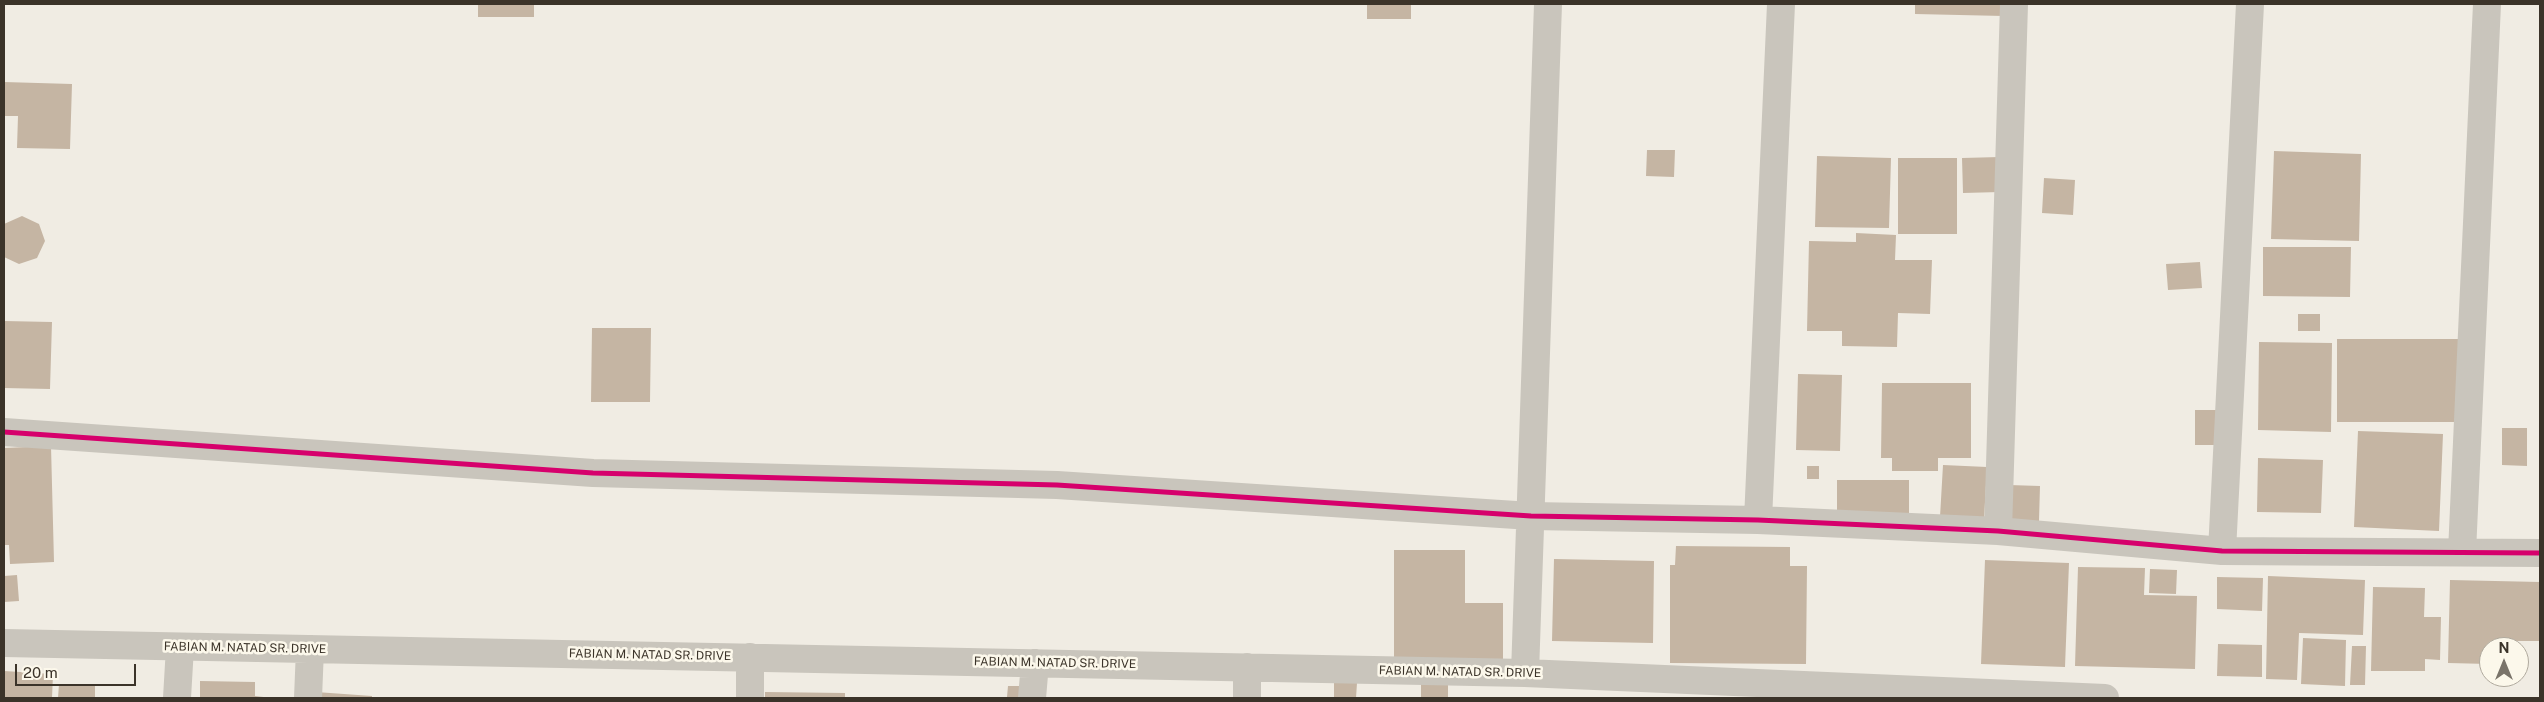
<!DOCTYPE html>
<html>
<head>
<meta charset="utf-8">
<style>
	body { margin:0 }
	#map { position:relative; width:2544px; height:702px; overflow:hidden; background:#f0ece3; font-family:"Public Sans",sans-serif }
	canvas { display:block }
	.frame { position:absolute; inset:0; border:5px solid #3b3329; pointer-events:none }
	.north { position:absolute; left:2479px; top:637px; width:50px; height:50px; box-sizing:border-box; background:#fcf8eb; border:1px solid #afa99d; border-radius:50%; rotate:0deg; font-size:14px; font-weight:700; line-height:20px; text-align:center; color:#3b3329 }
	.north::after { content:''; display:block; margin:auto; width:18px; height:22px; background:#7a746a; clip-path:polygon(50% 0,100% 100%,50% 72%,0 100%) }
	.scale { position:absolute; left:15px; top:664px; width:121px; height:22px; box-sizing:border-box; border:2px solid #3b3329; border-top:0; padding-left:6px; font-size:15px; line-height:18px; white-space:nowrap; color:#3b3329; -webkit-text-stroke:4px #fcf8eb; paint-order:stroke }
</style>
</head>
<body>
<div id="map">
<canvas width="2544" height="702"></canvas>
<div class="frame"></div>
<div class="north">N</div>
<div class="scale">20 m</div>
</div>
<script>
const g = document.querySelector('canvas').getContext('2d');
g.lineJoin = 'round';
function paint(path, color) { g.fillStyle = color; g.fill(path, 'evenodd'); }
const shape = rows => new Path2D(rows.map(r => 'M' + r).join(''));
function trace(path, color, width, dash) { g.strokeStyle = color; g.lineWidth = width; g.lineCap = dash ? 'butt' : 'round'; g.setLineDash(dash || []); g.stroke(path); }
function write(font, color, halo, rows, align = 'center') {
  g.font = font + ' "Public Sans",sans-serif'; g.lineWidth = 5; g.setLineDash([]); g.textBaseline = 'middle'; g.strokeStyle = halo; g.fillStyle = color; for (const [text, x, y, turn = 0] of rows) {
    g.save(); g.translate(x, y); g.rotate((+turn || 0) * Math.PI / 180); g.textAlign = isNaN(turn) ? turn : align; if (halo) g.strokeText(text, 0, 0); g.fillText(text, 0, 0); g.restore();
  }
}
const building = shape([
	[478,4,534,4,534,17,478,17],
	[1367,4,1411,4,1411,19,1367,19],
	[1915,4,2004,4,2004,16,1915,14],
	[4,82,72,84,70,149,17,148,18,116,4,116],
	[1647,150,1675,150,1674,177,1646,176],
	[2274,151,2361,154,2359,241,2271,239],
	[1817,156,1891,158,1889,228,1815,227],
	[2000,157,2000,192,1963,193,1962,158],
	[1898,158,1957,158,1957,234,1898,234],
	[2044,178,2075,180,2073,215,2042,213],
	[22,216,39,224,45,241,37,258,19,264,4,257,4,224],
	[1856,233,1896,235,1895,260,1932,260,1930,314,1898,313,1897,347,1842,346,1842,331,1807,331,1809,241,1856,242],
	[2263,247,2351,247,2350,297,2263,296],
	[2200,262,2202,288,2168,290,2166,264],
	[2298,314,2320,314,2320,331,2298,331],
	[4,321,52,322,50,389,4,388],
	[592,328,651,328,650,402,591,402],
	[2337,339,2460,339,2460,422,2337,422],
	[2259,342,2332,343,2331,432,2258,430],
	[1798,374,1842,375,1840,451,1796,450],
	[1882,383,1971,383,1971,458,1938,458,1938,471,1892,471,1892,458,1881,458],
	[2195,410,2219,410,2219,445,2195,445],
	[2502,428,2527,428,2527,466,2502,465],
	[2358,431,2443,434,2439,531,2354,527],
	[51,446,54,562,10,564,9,545,4,545,4,448],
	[2258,458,2323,460,2321,513,2257,512],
	[1943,465,1987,467,1984,520,1940,517],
	[1807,466,1819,466,1819,479,1807,479],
	[1837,480,1909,480,1909,517,1837,517],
	[2009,485,2040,486,2039,521,2008,521],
	[1676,546,1790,547,1790,566,1807,566,1806,664,1670,663,1670,565,1675,565],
	[1394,550,1465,550,1465,603,1503,603,1503,659,1394,659],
	[1554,559,1654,561,1653,643,1552,641],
	[1985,560,2069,563,2065,667,1981,664],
	[2078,567,2145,568,2144,595,2197,596,2195,669,2075,666],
	[2150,569,2177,570,2176,594,2149,593],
	[17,575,19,601,4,602,4,576],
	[2268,576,2365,580,2363,635,2299,633,2297,680,2266,679],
	[2217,577,2263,578,2262,611,2217,609],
	[2450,580,2540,582,2540,641,2509,641,2509,647,2489,647,2489,664,2448,663],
	[2373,587,2425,588,2424,617,2441,617,2440,660,2425,659,2425,671,2371,671],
	[2303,638,2346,640,2345,686,2301,684],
	[2218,644,2262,645,2262,677,2217,676],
	[2352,646,2366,646,2365,685,2350,685],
	[4,671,53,674,52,698,4,698],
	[1421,680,1448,680,1448,698,1421,698],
	[200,681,255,682,255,696,272,698,200,698],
	[1334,682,1357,683,1356,698,1334,698],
	[59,684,95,686,95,698,58,698],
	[1008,686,1021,686,1020,698,1007,697],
	[316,692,372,696,372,698,315,698],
	[765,692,845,693,845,698,765,698]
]);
const minor = shape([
	[4,432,593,473,1057,485,1531,516,1758,520,1998,531,2222,551,2540,553],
	[1758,520,1781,4],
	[1998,531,2014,4],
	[2222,551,2250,4],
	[2462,552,2487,4],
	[4,643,1525,673,2105,698],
	[750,657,750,698],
	[1525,673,1548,4],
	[177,698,180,647],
	[308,698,310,649],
	[1032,698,1035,663],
	[1247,698,1247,667]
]);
const cycleway = shape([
	[4,432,593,473,1057,485,1531,516,1758,520,1998,531,2222,551,2540,553]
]);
const streetNames = [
	["FABIAN M. NATAD SR. DRIVE",245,648,1],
	["FABIAN M. NATAD SR. DRIVE",650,655,1],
	["FABIAN M. NATAD SR. DRIVE",1055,663,1],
	["FABIAN M. NATAD SR. DRIVE",1460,672,1]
];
paint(building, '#c5b5a3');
trace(minor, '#c9c5bc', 28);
trace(cycleway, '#d6006c', 5);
write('12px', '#3b3329', '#fcf8eb', streetNames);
</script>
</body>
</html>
